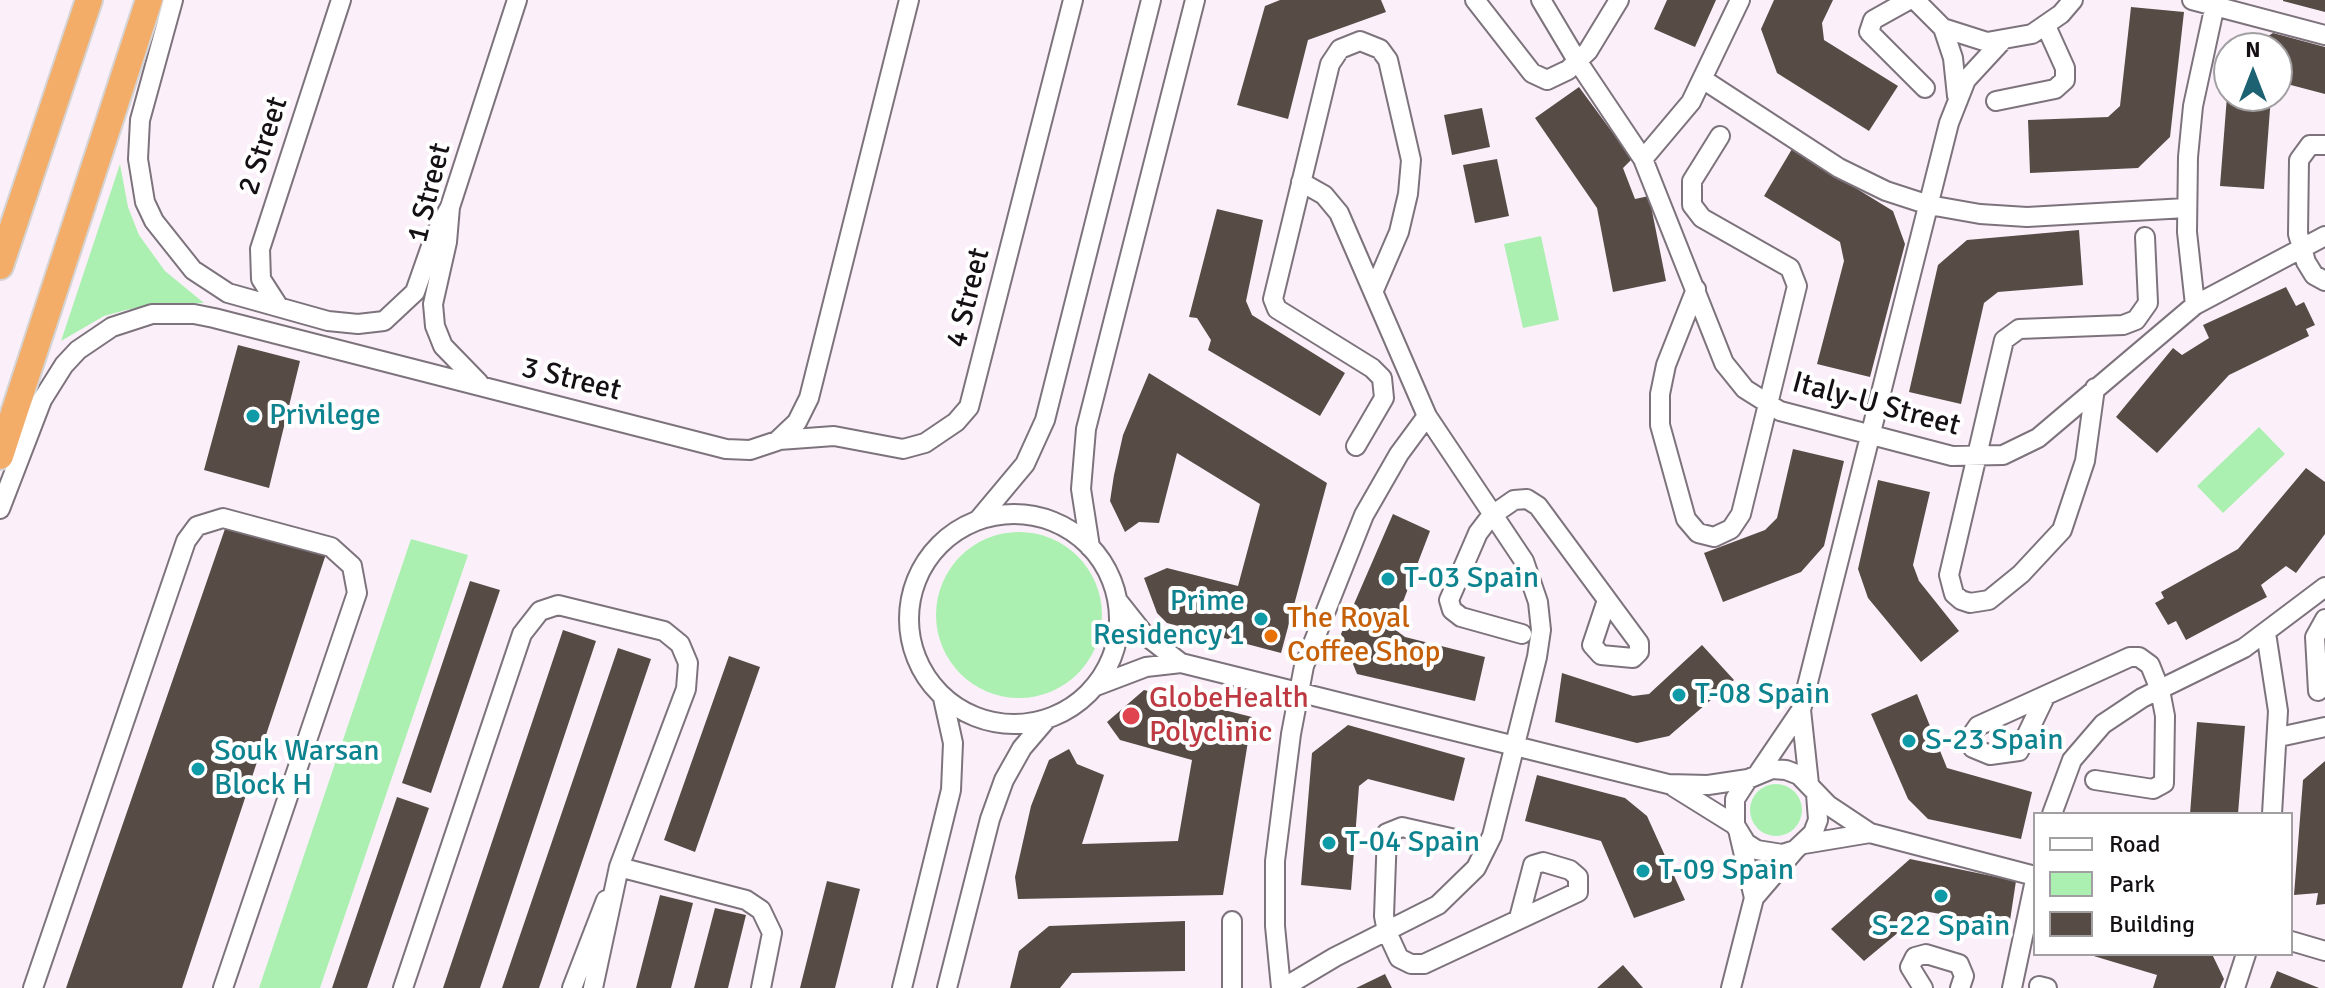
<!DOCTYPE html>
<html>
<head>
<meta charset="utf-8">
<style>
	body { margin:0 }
	#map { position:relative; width:2325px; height:988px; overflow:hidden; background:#fbf0fa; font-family:Signika,sans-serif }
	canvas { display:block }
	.legend { position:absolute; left:2033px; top:812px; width:260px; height:144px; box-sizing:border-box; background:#fff; border:2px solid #a19fa1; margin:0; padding:10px 14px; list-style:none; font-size:24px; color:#141014 }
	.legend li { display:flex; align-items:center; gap:16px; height:40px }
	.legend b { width:40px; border:2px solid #a19fa1 }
	.north { position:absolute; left:2213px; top:32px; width:80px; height:80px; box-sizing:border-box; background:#fff; border:2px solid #a19fa1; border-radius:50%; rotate:0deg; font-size:22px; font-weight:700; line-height:32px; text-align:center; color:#141014 }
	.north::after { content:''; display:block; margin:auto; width:28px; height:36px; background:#1c6272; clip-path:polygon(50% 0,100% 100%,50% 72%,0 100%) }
</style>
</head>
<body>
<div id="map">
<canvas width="2325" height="988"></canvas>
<ul class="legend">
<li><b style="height:10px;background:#fff"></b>Road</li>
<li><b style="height:22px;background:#acf0b1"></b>Park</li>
<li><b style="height:22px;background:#564c45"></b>Building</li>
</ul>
<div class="north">N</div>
</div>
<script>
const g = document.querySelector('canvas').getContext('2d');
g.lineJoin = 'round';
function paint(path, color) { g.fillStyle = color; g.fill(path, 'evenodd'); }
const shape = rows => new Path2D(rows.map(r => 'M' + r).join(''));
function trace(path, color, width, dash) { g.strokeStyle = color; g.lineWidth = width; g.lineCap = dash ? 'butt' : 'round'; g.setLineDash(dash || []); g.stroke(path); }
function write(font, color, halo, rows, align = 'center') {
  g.font = font + ' Signika,sans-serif'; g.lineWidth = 8; g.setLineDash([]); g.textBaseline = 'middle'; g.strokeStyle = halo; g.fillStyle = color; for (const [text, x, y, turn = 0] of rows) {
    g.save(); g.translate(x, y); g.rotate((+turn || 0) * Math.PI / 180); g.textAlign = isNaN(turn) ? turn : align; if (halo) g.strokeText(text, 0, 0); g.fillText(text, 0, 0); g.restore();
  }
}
const green = shape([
	[120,164,128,207,139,235,165,271,204,303,156,304,126,310,104,316,61,341],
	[1541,236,1559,320,1523,328,1504,244],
	[2259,427,2285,454,2223,513,2197,486],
	'936 615a83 83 0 1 1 166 0a83 83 0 1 1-166 0Z',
	[411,539,468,555,320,988,259,988],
	'1750 810a26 26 0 1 1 52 0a26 26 0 1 1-52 0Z'
]);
const building = shape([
	[1280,0,1381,0,1386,12,1308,40,1288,119,1237,105,1265,6],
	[1667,0,1716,0,1695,47,1654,29],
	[1774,0,1833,0,1822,23,1824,40,1898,86,1869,131,1777,73,1761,29],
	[2283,0,2325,0,2325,12,2283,1],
	[2131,7,2184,12,2170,137,2138,168,2030,173,2028,120,2108,117,2120,106],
	[2273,33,2325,47,2325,94,2287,84,2277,93,2277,48,2249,48],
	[1579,87,1632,159,1623,168,1635,199,1649,196,1666,281,1613,292,1597,208,1535,118],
	[2227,96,2271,96,2264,189,2220,186],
	[1482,108,1490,147,1452,155,1444,115],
	[1792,149,1893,211,1905,244,1870,377,1817,364,1844,261,1840,242,1764,196],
	[1497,159,1509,216,1475,223,1463,165],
	[1217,209,1263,220,1246,301,1252,315,1345,373,1320,416,1208,350,1211,340,1197,318,1189,317],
	[2079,230,2083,285,1998,292,1984,303,1961,404,1909,392,1938,265,1967,240],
	[2286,287,2296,306,2304,302,2315,325,2306,329,2309,336,2229,375,2157,453,2116,417,2173,348,2182,355,2209,338,2203,325],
	[238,345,300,361,269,488,204,470],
	[1149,373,1327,483,1281,653,1167,623,1157,613,1144,578,1167,568,1238,586,1260,504,1177,453,1159,523,1139,522,1125,532,1110,501,1114,475,1123,435],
	[1793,449,1844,461,1824,546,1801,572,1723,602,1704,553,1765,530,1777,518],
	[2306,468,2325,482,2325,534,2296,573,2286,566,2261,585,2267,597,2186,640,2176,621,2168,625,2155,603,2164,598,2161,592,2238,549],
	[1878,480,1930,492,1913,565,1919,581,1959,631,1921,662,1868,598,1858,569],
	[1393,514,1430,531,1393,628,1405,637,1485,657,1475,701,1357,674,1341,634],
	[227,523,327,551,182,988,66,988],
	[470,581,500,590,431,793,402,783],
	[563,630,596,641,480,988,443,988],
	[1702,645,1734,680,1669,736,1637,743,1555,722,1562,673,1633,696,1649,694],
	[618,648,651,659,539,988,502,988],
	[729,656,760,667,695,852,664,840],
	[1144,690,1252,717,1223,895,1018,899,1015,877,1031,806,1049,760,1069,749,1077,764,1104,775,1082,844,1178,841,1192,760,1120,740,1107,722],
	[1917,694,1947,768,2032,792,2021,839,1928,819,1908,799,1871,714],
	[2197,722,2245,726,2238,814,2190,814],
	[1348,725,1465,758,1454,801,1368,779,1359,786,1351,890,1301,885,1312,753],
	[2325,761,2325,904,2316,905,2318,893,2294,895,2303,780],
	[1537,775,1625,798,1647,816,1685,900,1634,918,1601,841,1525,821],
	[397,797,429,808,367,988,332,988],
	[1910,859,2016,881,2009,927,1924,911,1864,961,1831,929],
	[827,881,860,889,835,988,800,988],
	[660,895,693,903,671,988,636,988],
	[715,908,746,915,728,988,694,988],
	[1185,921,1185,971,1072,973,1060,988,1010,988,1019,951,1049,926],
	[2087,954,2212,954,2224,979,2220,988,2153,988,2157,975],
	[1623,965,1643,988,1597,988],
	[2277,971,2319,988,2270,988],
	[1385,974,1392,988,1356,988]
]);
const minor = shape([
	[173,0,140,120,138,159,145,202,154,221,193,270,228,293,328,321,358,324,384,321,415,292,435,235,450,207],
	[1475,0,1532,73,1547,80,1568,70,1588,51,1619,0],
	[1541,0,1578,62,1643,159,1724,363,1745,389,1780,411,1952,456,2003,455,2038,438,2195,305,2325,236],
	[1909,0,1873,20,1869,32,1925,88],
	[1915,0,1943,28,1987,42,2032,34,2061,14,2073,0],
	[2192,0,2325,35],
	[1943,28,1953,58,1957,96],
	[1704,80,1839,168,1886,191,1929,205,1980,214,2027,217,2186,208],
	[1996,101,2055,89,2065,80,2065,68,2046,26],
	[2325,145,2310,145,2299,160,2298,234,2306,262,2314,275,2325,281],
	[1643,159,1691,102,1740,0],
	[1696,289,1666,365,1660,394,1660,425,1686,519,1698,533,1714,537,1731,529,1741,514,1797,286,1790,268,1702,218,1692,205,1692,181,1720,136],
	[2195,305,2187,232,2188,157,2193,106,2216,0],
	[279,307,261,279,260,249,341,0],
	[479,383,443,346,435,326,433,304,447,242,450,207,517,0],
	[2095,388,2085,461,2062,530,2021,574,1989,600,1970,603,1961,600,1954,594,1949,575,2004,340,2019,329,2123,325,2136,320,2148,303,2145,237],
	[779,440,834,436,903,449,925,443,956,422,969,407,1073,0],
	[1356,446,1384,398,1382,378,1372,368,1277,309,1273,299,1330,64,1340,49,1360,41,1380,49,1388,60,1411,160,1408,194,1399,232,1374,290],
	[0,509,42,400,64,365,78,350,112,327,152,314,194,314,214,318,726,449,750,450,777,441,797,422,809,398,909,0],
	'909 619a105 105 0 1 1 210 0a105 105 0 1 1-210 0Z',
	[979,519,1025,464,1045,420,1151,0],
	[1090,547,1081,489,1086,429,1195,0],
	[1118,601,1145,635,1181,663],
	[2266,633,2278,711,2272,814],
	[1522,634,1461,617,1452,610,1449,600,1478,533,1491,516,1514,500,1527,499,1538,506,1639,643,1639,652,1633,658,1601,655,1592,645,1607,600],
	[1096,686,1146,667,1181,663,1668,784,1708,785,1748,779],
	[2318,691,2315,637,2325,619],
	[2044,699,2019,751,1990,755,1973,748,1971,736,1978,726,2130,657,2139,657,2150,665,2160,690,2165,716,2164,783,2153,789,2095,780],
	[2279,737,2325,727],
	[1759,772,1799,713],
	[1809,784,1801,710,1949,123,1966,80,2002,41],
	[1674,787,1735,825],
	[1816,794,1818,820,1813,833,1795,850,1782,854,1757,850,1746,843,1735,825,1735,799,1748,779,1772,769,1786,770,1799,775,1828,805,1870,833,2035,876],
	[2052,814,2072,760,2103,724,2142,698,2244,648,2325,587],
	[1739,834,1754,898],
	[1455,839,1402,827,1387,833,1384,916,1387,932,1399,958,1411,964,1424,964,1578,892,1578,877,1570,870,1543,862,1533,865,1519,918],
	[1804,844,1870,833],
	[619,867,746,900,761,910,772,933,761,988],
	[1232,921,1232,988],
	[2291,941,2325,951],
	[2039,986,2047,988],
	[33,988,186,541,197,526,223,518,331,547,352,566,357,593,223,988],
	[403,988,522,634,540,611,558,605,664,631,680,644,688,663,686,689,619,867,593,988],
	[572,988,606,900],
	[902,988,951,790,953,743,943,698],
	[947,988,990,819,1004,780,1022,748,1046,720],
	[1281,988,1275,926,1275,861,1291,734,1304,666,1364,515,1399,454,1427,416],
	[1283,988,1335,957,1438,905,1476,868,1492,836,1537,657,1541,630,1538,602,1524,561,1427,416,1339,213,1324,195,1301,182],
	[1731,988,1754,898,1795,850],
	[1923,988,1910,967,1915,957,1926,954,1959,964,1964,976,1960,988],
	[2012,988,2035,880],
	[2235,988,2246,954]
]);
const highway = shape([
	[0,266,89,0],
	[0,456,149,0]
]);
const markers = [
	[253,416,8,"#0f9aa8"],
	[1388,579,8,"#0f9aa8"],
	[1261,619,8,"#0f9aa8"],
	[1271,636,8,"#e8710a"],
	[1679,695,8,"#0f9aa8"],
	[1131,716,10,"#e0444e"],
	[1909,741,8,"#0f9aa8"],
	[198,769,8,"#0f9aa8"],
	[1329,843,8,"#0f9aa8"],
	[1643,871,8,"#0f9aa8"],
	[1941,896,8,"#0f9aa8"]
];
const streetNames = [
	["2 Street",264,146,-72],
	["1 Street",430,193,-76],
	["4 Street",969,298,-76],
	["3 Street",571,380,14],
	["Italy-U Street",1876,405,15]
];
const cultureNames = [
	["Privilege",269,416],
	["T-03 Spain",1404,579],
	["Prime",1245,602,"right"],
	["Residency 1",1245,636,"right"],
	["T-08 Spain",1695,695],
	["S-23 Spain",1925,741],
	["Souk Warsan",214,752],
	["Block H",214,786],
	["T-04 Spain",1345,843],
	["T-09 Spain",1659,871],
	["S-22 Spain",1941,927,"center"]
];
const foodNames = [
	["The Royal",1287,619],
	["Coffee Shop",1287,653]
];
const healthNames = [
	["GlobeHealth",1149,699],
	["Polyclinic",1149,733]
];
paint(green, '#acf0b1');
paint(building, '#564c45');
trace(minor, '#7d737c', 22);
trace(highway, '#d5d4d5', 30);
trace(minor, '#fff', 18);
trace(highway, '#f4ad68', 26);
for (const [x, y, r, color] of markers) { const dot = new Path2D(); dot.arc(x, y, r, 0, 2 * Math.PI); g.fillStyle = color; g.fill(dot); trace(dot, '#fff', 3); }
write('30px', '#141014', '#fff', streetNames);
write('30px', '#0d838f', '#fff', cultureNames, 'left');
write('30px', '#c56008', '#fff', foodNames, 'left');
write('30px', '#be3a42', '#fff', healthNames, 'left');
</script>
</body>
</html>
